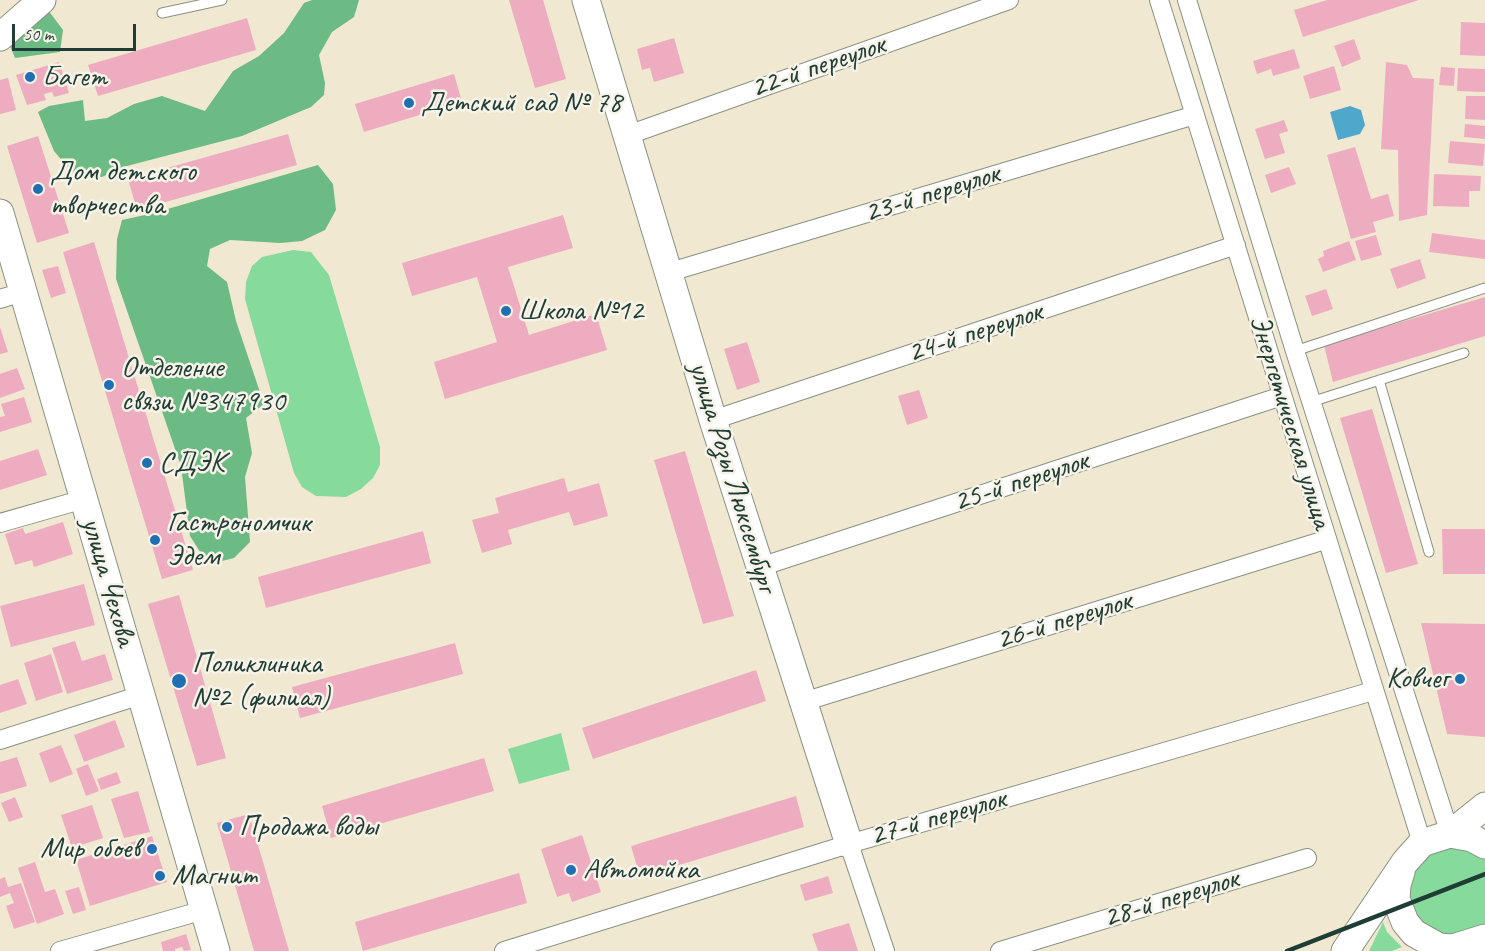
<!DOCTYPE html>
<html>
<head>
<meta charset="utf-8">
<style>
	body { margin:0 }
	#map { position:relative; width:1485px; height:951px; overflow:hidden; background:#f1e8d1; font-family:Caveat,sans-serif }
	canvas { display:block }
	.scale { position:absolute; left:12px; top:24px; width:124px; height:27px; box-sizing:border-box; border:3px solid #1f3d34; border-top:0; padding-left:8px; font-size:18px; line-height:21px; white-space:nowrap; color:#1f3d34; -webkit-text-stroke:4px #f7f3e8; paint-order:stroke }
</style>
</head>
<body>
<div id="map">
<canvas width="1485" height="951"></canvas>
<div class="scale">50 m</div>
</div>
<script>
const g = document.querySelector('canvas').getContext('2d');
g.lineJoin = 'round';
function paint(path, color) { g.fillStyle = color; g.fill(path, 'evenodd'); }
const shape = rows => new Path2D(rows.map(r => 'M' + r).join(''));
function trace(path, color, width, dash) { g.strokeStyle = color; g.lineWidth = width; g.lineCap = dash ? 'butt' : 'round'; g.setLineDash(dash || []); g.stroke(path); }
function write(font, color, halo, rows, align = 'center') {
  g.font = font + ' Caveat,sans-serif'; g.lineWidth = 5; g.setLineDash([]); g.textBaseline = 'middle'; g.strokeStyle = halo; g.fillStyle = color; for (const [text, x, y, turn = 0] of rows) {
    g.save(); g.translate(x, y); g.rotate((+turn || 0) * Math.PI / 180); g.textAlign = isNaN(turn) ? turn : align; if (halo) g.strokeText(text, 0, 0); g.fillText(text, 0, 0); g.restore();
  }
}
const green = shape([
	[293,250,311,252,329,275,380,447,380,465,373,478,361,489,346,497,316,496,302,487,294,473,245,299,246,282,252,266,262,257],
	[561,733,570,770,519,784,508,749],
	[1443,842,1485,853,1485,927,1449,939,1410,914,1408,870],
	[1383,922,1387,932,1402,947,1392,951,1369,951]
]);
const forest = shape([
	[312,0,359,0,354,17,332,32,319,55,325,83,324,95,311,107,242,136,123,167,102,177,74,175,54,151,38,112,49,106,83,100,85,121,107,118,134,104,162,96,205,111,233,71,259,56,284,33,304,3],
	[48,10,63,30,60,52,15,58,8,41],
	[318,165,333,184,336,210,325,230,302,241,280,243,230,240,210,249,207,266,227,282,236,321,264,404,246,418,252,453,245,477,250,542,234,558,214,563,204,558,190,536,181,466,116,279,117,239,122,220,154,213]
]);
const water = shape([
	[1350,106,1361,110,1365,125,1360,134,1338,140,1330,112]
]);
const building = shape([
	[509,0,543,0,566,79,535,88],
	[1327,0,1419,0,1303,37,1294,10],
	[247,18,256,50,98,96,88,65],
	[1461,22,1485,23,1485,56,1460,55],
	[674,38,684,73,654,82,650,68,642,70,637,49],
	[1354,39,1361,59,1342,67,1334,46],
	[1294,49,1300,68,1273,76,1271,69,1257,74,1253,61],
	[59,62,69,93,54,97,52,92,44,94,46,100,27,105,16,75],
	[1386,62,1407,65,1413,78,1434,79,1427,215,1399,221,1398,150,1381,149],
	[1334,66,1341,90,1310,99,1303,76],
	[1441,67,1455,68,1454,86,1439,85],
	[1458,68,1485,69,1485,92,1457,91],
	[454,74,462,102,364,132,355,104],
	[8,78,16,110,0,114,0,80],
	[1466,96,1485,96,1485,120,1465,119],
	[1284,120,1288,131,1279,134,1285,153,1265,159,1255,129],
	[1465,124,1485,126,1485,139,1464,137],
	[288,134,297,165,137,210,128,179],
	[38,136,69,233,37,243,7,146],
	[1450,141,1485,144,1483,166,1448,163],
	[1355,147,1371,199,1388,194,1394,216,1373,222,1376,232,1351,239,1327,155],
	[1289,167,1296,184,1271,193,1265,175],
	[1434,174,1481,176,1480,191,1469,191,1469,207,1433,206],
	[563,215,573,248,508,267,529,335,596,314,607,350,445,399,434,362,497,342,477,277,412,296,402,263],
	[1432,233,1485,240,1485,259,1429,252],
	[1376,235,1382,255,1361,261,1355,241],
	[1349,241,1356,260,1323,272,1318,259,1324,256,1323,251],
	[94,242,193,570,162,579,63,252],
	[1420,259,1426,278,1397,289,1390,269],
	[58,266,66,293,51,298,42,270],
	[1326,289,1333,309,1312,316,1305,296],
	[1485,297,1485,336,1333,382,1324,345],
	[0,327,8,352,0,354],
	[747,342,760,382,737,390,724,349],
	[17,368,25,389,0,398,0,374],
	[919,390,928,418,907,425,898,396],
	[24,397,32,422,0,432,0,417,5,416,1,404],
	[1372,409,1418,564,1386,573,1340,418],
	[38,449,47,475,0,490,0,461],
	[685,451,734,616,703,624,654,460],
	[564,478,568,492,599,483,608,516,574,526,569,512,508,530,512,544,482,553,472,520,499,513,495,498],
	[63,522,73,554,34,567,32,560,15,565,5,534,23,528,25,534],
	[1442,529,1485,529,1485,574,1443,574],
	[423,531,431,563,266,608,258,577],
	[84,584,95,625,11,647,0,606],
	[179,595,226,758,197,766,148,604],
	[1421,623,1485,624,1485,737,1447,734],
	[75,641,82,661,105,654,113,680,67,694,52,648],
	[455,643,463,674,300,718,292,687],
	[51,654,63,692,36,701,24,663],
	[756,670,766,701,593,759,582,728],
	[18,679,27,704,0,713,0,685],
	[115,720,125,747,84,762,74,735],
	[61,745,73,774,50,783,39,753],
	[17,757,27,786,0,794,0,762],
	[484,758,494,791,331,838,322,806],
	[88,764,99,791,86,796,76,769],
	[117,772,121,783,101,790,97,779],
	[138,791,150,832,124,838,111,799],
	[796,796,804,827,640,877,631,846],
	[15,797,23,817,9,822,1,803],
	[92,805,103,838,72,848,61,815],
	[249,814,289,951,254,951,217,823],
	[582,835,601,892,572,902,569,893,557,897,541,849],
	[152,836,167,882,90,906,76,860],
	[35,862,45,892,55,889,64,914,37,924,18,868],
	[519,873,527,903,363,951,355,922],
	[828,876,833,893,805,901,800,885],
	[5,877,8,887,21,883,35,922,14,929,6,906,14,903,10,893,0,897,0,879],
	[79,887,86,910,73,914,65,891],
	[849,923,858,951,818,951,812,934],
	[186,934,191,950,184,951,182,947,175,949,175,951,163,951,161,942]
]);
const lane = shape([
	[162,13,222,0],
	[1295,351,1485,288],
	[1379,380,1429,552],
	[1311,402,1464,353]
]);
const street = shape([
	[1159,0,1422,843],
	[1187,0,1295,351,1450,834],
	[628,135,1009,0],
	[670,272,1195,115],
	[0,299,23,292],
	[713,420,1236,245],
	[0,523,84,499],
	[760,567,1282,396],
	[803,702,1325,540],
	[0,740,141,695],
	[849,844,885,951],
	[60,951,204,910],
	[504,951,849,844,1373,691],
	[1000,951,1307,858]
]);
const secondary = shape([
	[586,0,713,420,849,844],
	[0,37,42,0],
	[0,213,216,951],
	[1450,834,1485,806],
	[1401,872,1397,885,1396,899,1405,922,1414,933,1439,947,1453,948,1485,938],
	[1345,951,1405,862,1422,843,1450,834,1472,838,1485,845]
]);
const rail = shape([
	[1287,951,1485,874]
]);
const markers = [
	[30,77,6,"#1f6fb2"],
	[409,103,6,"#1f6fb2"],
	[38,189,6,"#1f6fb2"],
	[506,311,6,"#1f6fb2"],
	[109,385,6,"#1f6fb2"],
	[147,463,6,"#1f6fb2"],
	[155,540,6,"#1f6fb2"],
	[1460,679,6,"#1f6fb2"],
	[179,681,8,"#1f6fb2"],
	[227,827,6,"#1f6fb2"],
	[152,849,6,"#1f6fb2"],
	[571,870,6,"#1f6fb2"],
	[160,876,6,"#1f6fb2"]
];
const streetNames = [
	["22-й переулок",818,67,-19],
	["23-й переулок",932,194,-17],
	["24-й переулок",975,333,-18],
	["Энергетическая улица",1290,422,73],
	["улица Розы Люксембург",732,477,73],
	["25-й переулок",1021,482,-18],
	["улица Чехова",108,582,74],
	["26-й переулок",1064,621,-17],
	["27-й переулок",938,818,-16],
	["28-й переулок",1171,899,-17]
];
const poiNames = [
	["Багет",42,77],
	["Детский сад № 78",421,103],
	["Дом детского",50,172],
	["творчества",50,206],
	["Школа №12",518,311],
	["Отделение",121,368],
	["связи №347930",121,402],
	["СДЭК",159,463],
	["Гастрономчик",167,523],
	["Эдем",167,557],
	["Поликлиника",192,664],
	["№2 (филиал)",192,698],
	["Ковчег",1448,679,"right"],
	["Продажа воды",239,827],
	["Мир обоев",140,849,"right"],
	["Автомойка",583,870],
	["Магнит",172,876]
];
paint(green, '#86da9c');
paint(forest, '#6cba84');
paint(water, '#4fa7cc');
paint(building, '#eeacc0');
trace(lane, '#889282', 11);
trace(street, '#889282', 20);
trace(secondary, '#889282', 29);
trace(lane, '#fff', 9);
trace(street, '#fff', 18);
trace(secondary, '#fff', 27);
trace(rail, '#1f3d34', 4.5);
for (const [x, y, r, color] of markers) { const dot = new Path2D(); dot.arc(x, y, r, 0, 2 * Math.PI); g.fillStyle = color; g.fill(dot); trace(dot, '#f7f3e8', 2); }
write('30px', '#1f3d34', '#f7f3e8', streetNames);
write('30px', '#1f3d34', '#f7f3e8', poiNames, 'left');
</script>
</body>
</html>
